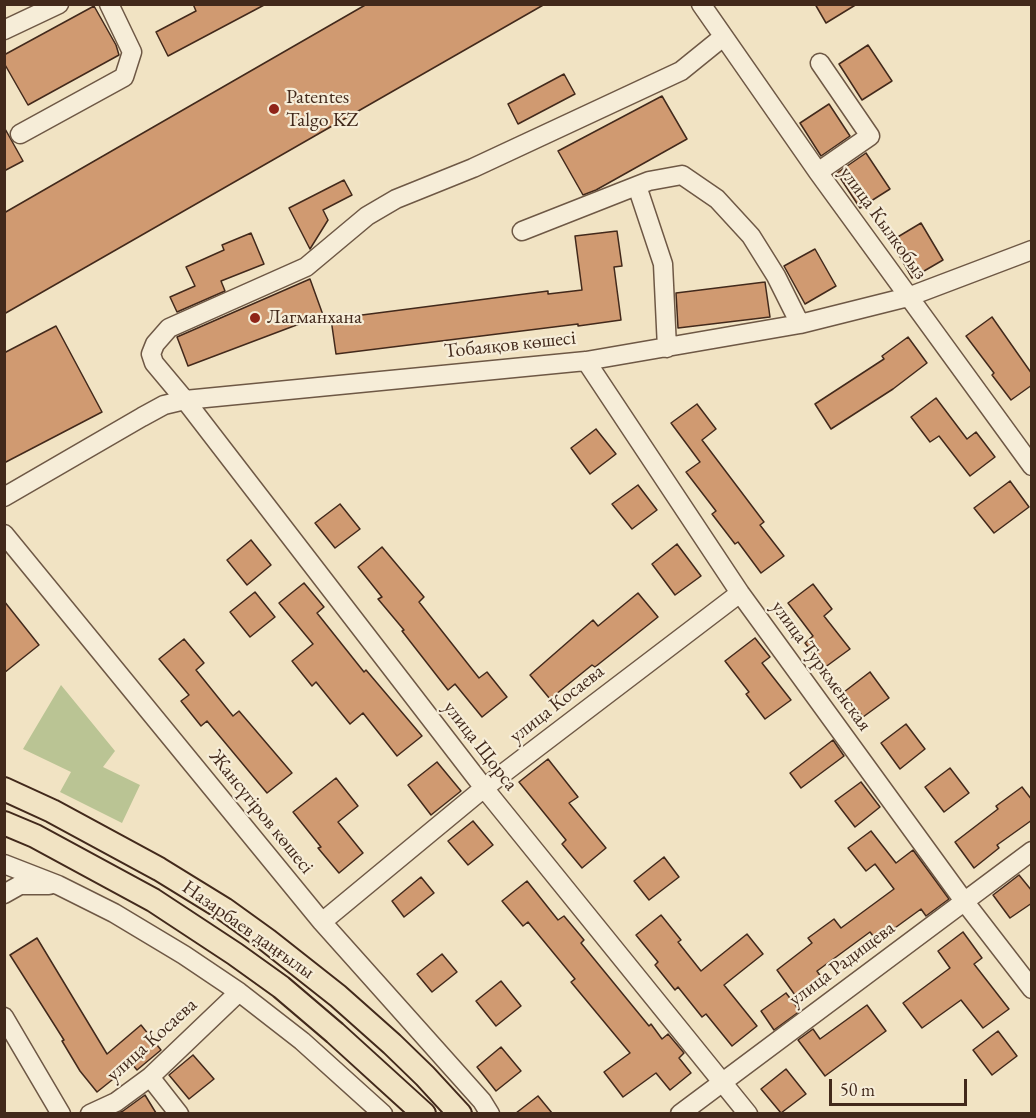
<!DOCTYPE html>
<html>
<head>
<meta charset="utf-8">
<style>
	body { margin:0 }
	#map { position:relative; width:1036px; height:1118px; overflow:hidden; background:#f1e3c3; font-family:"EB Garamond",serif }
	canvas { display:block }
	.frame { position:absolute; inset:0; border:6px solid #42291b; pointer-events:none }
	.scale { position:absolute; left:829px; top:1079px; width:138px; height:27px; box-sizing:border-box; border:3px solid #42291b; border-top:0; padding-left:8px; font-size:18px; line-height:21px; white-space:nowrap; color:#42291b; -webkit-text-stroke:4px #f6edd8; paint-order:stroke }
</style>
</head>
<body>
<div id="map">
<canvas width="1036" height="1118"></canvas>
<div class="frame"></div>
<div class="scale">50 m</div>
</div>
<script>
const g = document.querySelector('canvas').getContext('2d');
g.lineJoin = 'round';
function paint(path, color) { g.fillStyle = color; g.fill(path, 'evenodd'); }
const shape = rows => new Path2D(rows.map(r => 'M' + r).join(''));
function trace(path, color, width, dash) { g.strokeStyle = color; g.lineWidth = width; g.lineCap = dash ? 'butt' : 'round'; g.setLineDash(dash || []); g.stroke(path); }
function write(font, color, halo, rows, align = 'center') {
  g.font = font + ' "EB Garamond",serif'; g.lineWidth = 4.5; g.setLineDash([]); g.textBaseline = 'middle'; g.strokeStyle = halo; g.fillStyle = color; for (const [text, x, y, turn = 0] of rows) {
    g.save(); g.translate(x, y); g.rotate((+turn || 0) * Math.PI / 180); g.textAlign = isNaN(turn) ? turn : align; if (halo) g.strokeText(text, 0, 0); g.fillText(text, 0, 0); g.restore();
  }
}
const green = shape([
	[61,685,115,751,103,767,140,785,122,823,60,792,71,772,23,749]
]);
const building = shape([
	[193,4,266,4,168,56,156,32,196,11,193,4],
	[367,4,545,4,4,314,4,213,367,4],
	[815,4,857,4,826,23,815,4],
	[94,6,116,45,119,55,28,105,4,63,4,55,94,6],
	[868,45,892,81,862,100,839,64,868,45],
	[564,74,575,94,518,124,508,104,564,74],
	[662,96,687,139,596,190,583,195,558,151,662,96],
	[829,104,850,136,821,156,800,123,829,104],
	[4,127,23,161,4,171,4,127],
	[866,153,890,189,860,208,837,173,866,153],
	[344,180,352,195,323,210,328,220,310,249,289,208,344,180],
	[921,223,943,260,912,278,891,241,921,223],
	[617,231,622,266,614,267,621,320,578,326,578,324,336,354,331,319,548,291,548,294,582,290,575,236,617,231],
	[251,233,264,264,221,281,225,291,177,312,170,297,195,286,186,267,224,250,222,245,251,233],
	[815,249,836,286,805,304,784,266,815,249],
	[310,279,323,315,188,366,177,337,310,279],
	[765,282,770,317,678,328,676,293,765,282],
	[992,317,1032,374,1032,385,1011,400,992,375,994,373,966,336,992,317],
	[56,326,102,412,4,463,4,353,56,326],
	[908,337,927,363,893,389,831,429,815,404,884,359,882,356,908,337],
	[936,398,967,439,976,432,995,457,970,476,939,436,930,442,911,417,936,398],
	[697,404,716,429,702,440,764,522,760,525,784,556,761,573,738,542,735,544,712,514,716,511,686,472,700,462,671,423,697,404],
	[596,429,616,454,590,474,571,448,596,429],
	[1010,481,1029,507,994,533,974,508,1010,481],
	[638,485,657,510,632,529,612,504,638,485],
	[340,504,360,529,335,548,315,523,340,504],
	[251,540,271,565,247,585,227,560,251,540],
	[677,544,701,576,675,595,652,564,677,544],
	[382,547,424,597,419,602,479,678,487,672,507,697,482,717,455,684,448,690,402,631,404,630,378,599,382,597,358,567,382,547],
	[304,583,324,607,317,613,364,672,366,670,422,736,397,756,363,713,350,724,316,682,312,686,292,661,313,644,279,603,304,583],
	[813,584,832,609,824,616,850,649,824,668,805,643,813,636,788,603,813,584],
	[255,592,275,617,250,637,230,612,255,592],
	[638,593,658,617,595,667,592,665,550,699,530,675,593,620,598,626,638,593],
	[4,601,39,645,4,673,4,601],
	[755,638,770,657,762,663,791,700,765,719,746,694,749,692,725,661,755,638],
	[184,639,204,663,196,670,233,716,239,711,292,773,267,793,207,721,201,726,181,701,189,695,159,659,184,639],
	[870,672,889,698,863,717,844,692,870,672],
	[906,724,925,749,900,769,881,743,906,724],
	[833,740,844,756,801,788,790,773,833,740],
	[548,759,578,797,569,803,606,848,582,868,562,844,566,840,519,782,548,759],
	[437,762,461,791,431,815,408,785,437,762],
	[950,768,969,793,944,812,925,787,950,768],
	[336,778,358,806,338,822,363,853,339,873,318,848,321,847,293,812,336,778],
	[861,782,880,807,855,827,835,801,861,782],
	[1022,787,1032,800,1032,820,997,845,999,848,974,868,955,842,998,809,996,806,1022,787],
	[473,821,493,845,468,865,448,841,473,821],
	[871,831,896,863,913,850,949,899,926,916,921,909,877,941,870,932,817,971,821,977,795,995,777,970,812,943,808,938,834,919,841,928,894,889,875,864,866,871,848,848,871,831],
	[664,857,679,877,649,900,634,881,664,857],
	[1019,875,1032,891,1032,903,1010,918,993,895,1019,875],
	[421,877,434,893,404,917,392,901,421,877],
	[527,881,558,920,564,916,584,940,581,943,649,1026,651,1024,662,1039,668,1034,684,1053,679,1058,691,1073,670,1090,656,1073,623,1097,604,1072,630,1053,571,982,575,979,528,922,523,926,502,901,527,881],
	[661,915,681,940,678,942,701,971,747,934,763,954,724,985,757,1026,732,1046,706,1014,702,1017,678,987,675,990,655,965,658,962,636,935,661,915],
	[963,932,982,958,974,964,1009,1009,983,1028,961,1000,922,1028,903,1003,950,968,938,951,963,932],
	[37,938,107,1054,141,1025,161,1050,137,1070,132,1064,97,1092,80,1071,62,1041,64,1040,10,955,37,938],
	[442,954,457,972,432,992,417,974,442,954],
	[501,981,521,1006,496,1026,476,1001,501,981],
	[786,993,800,1011,774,1030,761,1011,786,993],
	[867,1005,886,1031,825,1076,798,1040,813,1029,820,1039,867,1005],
	[998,1031,1017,1056,992,1075,973,1050,998,1031],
	[501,1047,521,1071,496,1091,477,1067,501,1047],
	[193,1055,214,1079,189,1099,169,1075,193,1055],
	[786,1069,806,1094,781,1113,761,1089,786,1069],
	[145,1095,156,1113,118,1113,123,1111,145,1095],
	[538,1096,552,1113,516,1113,538,1096]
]);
const minor = shape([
	[701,4,818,172,1032,466],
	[4,30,59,4],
	[723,37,681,71,473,168,396,199,367,216,306,267,169,328,155,344,151,354,154,363,185,400,484,788,748,1114],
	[20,134,124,77,132,52,109,4],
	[818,172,870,136,820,63],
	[637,186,663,264,667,348],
	[522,231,649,181,682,175,717,199,751,236,776,276,800,324],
	[586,361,740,593,964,901,1032,989],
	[4,497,142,417,164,405,185,400,586,361,800,324,908,297,1032,250],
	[4,534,322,922,482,1101,490,1114],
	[4,864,58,885,114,913,184,955,239,992,302,1041,383,1114],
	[4,894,20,885,49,885],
	[322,922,484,788,740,593],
	[4,1017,61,1114],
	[150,1077,179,1114],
	[90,1114,116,1102,150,1077,239,992],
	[680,1114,1032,851]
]);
const major = shape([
	[4,789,52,811,159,869,224,909,267,940,338,996,392,1044,425,1076,460,1114],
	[4,823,35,836,153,900,235,954,281,987,335,1033,424,1114]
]);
const markers = [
	[274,109,6,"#8f2418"],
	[255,318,6,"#8f2418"]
];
const poiNames = [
	["Patentes",286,98],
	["Talgo KZ",286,121],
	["Лагманхана",267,318]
];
const streetNames = [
	["улица Кылкобыз",883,223,54],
	["Тобаяқов көшесі",510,345,-6],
	["улица Туркменская",821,666,54],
	["улица Косаева",557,704,-38],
	["улица Щорса",480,746,52],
	["Жансүгіров көшесі",261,812,51],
	["Назарбаев даңғылы",248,930,35],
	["улица Радищева",842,964,-37],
	["улица Косаева",152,1040,-42]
];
paint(green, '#bac494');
paint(building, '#d09a71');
trace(building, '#42291b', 1.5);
trace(minor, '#6e5845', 21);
trace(major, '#42291b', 26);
trace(minor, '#f6edd8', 18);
trace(major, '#f1e3c3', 22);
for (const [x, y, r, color] of markers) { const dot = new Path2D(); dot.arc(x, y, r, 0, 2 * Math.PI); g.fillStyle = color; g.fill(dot); trace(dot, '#f6edd8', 2); }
write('20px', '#42291b', '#f6edd8', poiNames, 'left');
write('20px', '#42291b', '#f6edd8', streetNames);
</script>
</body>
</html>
